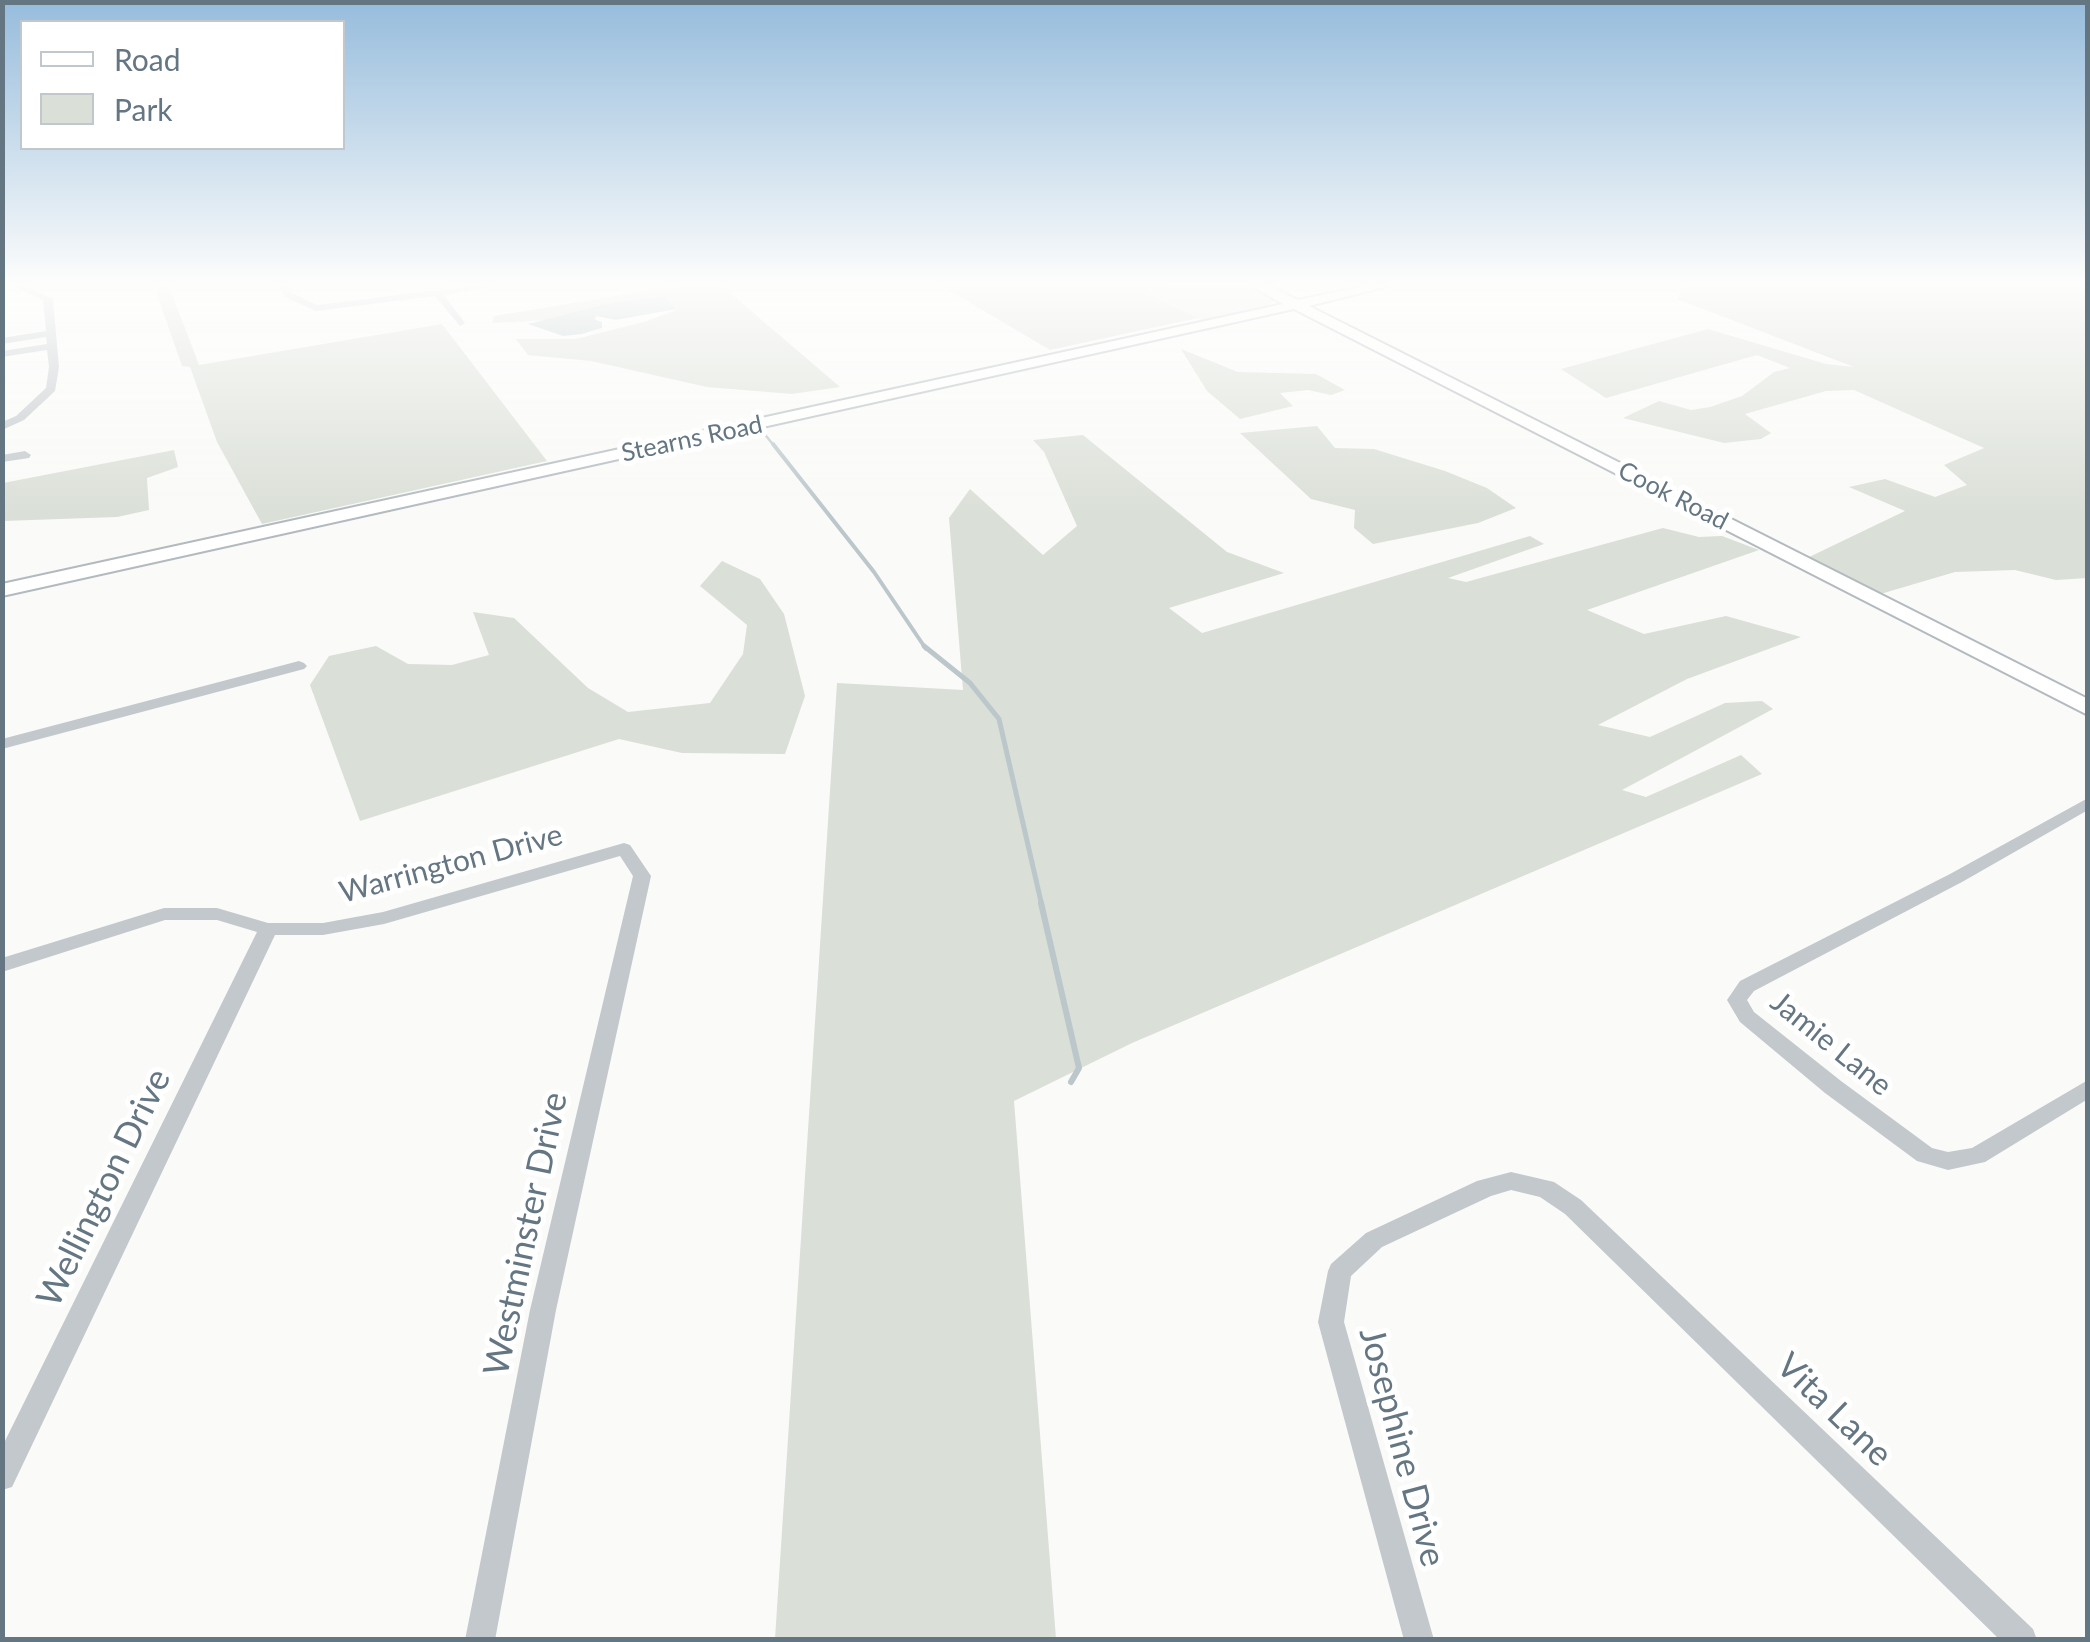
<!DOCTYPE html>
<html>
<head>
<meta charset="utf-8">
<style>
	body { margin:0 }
	#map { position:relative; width:2090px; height:1642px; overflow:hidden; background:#fafaf8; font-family:Lato,sans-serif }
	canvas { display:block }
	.frame { position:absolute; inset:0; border:5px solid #657683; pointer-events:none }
	.legend { position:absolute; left:20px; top:20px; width:325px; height:130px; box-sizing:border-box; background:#fff; border:2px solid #c1c8cd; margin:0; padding:12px 18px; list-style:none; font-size:30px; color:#657683 }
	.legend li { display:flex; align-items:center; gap:20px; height:50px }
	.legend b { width:50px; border:2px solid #c1c8cd }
</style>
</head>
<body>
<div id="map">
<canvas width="2090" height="1642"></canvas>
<div class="frame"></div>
<ul class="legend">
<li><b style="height:12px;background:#fff"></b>Road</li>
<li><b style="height:28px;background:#dadfd7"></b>Park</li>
</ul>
</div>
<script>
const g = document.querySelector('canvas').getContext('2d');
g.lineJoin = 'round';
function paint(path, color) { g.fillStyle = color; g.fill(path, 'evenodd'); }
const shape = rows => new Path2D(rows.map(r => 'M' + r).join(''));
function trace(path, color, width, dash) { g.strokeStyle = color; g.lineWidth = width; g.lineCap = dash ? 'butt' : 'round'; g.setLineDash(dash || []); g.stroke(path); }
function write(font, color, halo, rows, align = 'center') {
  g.font = font + ' Lato,sans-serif'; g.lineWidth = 10; g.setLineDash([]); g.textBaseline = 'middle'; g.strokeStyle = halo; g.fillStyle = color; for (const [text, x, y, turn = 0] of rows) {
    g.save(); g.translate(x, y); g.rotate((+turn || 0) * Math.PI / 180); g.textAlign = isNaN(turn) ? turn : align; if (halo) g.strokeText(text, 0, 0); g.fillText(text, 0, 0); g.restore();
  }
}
const built = shape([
	[1172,286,1249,286,1275,300,1270,305,1204,321,1141,291]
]);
const green = shape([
	[154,286,169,286,199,365,442,324,547,461,262,524,217,442,190,367,182,366],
	[676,286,722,286,840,387,792,394,707,387,591,361,528,355,516,339,576,339,647,321,676,310,664,296,614,302,550,320,492,323,494,316],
	[942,286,1172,286,1143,292,1198,318,1050,350],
	[1684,286,2087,286,2087,578,2056,580,2015,570,1955,572,1877,595,1805,559,1905,511,1849,487,1885,479,1935,497,1967,485,1944,465,1984,448,1854,390,1826,391,1745,414,1771,433,1761,439,1724,443,1623,418,1659,401,1691,410,1710,407,1742,396,1774,372,1790,368,1757,355,1606,398,1561,369,1708,329,1826,364,1854,367,1677,299],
	[1181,349,1238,372,1316,374,1345,390,1331,395,1308,390,1280,393,1293,406,1240,419,1207,391],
	[1317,426,1335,448,1374,449,1445,471,1487,488,1516,508,1478,523,1373,544,1354,528,1355,510,1311,499,1240,433],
	[1083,435,1227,552,1284,573,1169,608,1202,633,1530,536,1544,544,1448,578,1466,582,1663,528,1699,537,1722,536,1759,550,1587,610,1644,634,1726,616,1801,637,1687,679,1598,725,1650,737,1725,703,1762,701,1773,709,1622,790,1646,797,1741,755,1762,774,1132,1043,1014,1101,1056,1639,775,1639,837,683,963,690,949,518,970,489,1043,555,1077,526,1044,452,1033,440],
	[174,450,178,467,147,478,149,510,117,517,3,521,3,483],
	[722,561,760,579,784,614,805,696,785,754,682,753,619,739,360,821,310,685,329,656,376,646,408,664,452,665,489,655,473,612,514,618,588,688,628,712,710,703,743,654,747,625,700,586]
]);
const water = shape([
	[664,296,676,309,616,320,597,316,594,319,602,322,602,328,582,334,563,336,528,324,614,302]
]);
const streamFar3 = shape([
	[763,432,775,447]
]);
const streamFar2 = shape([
	[773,444,874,572,926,649]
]);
const streamFar1 = shape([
	[924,646,970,683,999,719,1042,906]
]);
const stream = shape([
	[1041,903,1079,1068,1071,1082]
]);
const street = shape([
	[13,286,24,286,53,299,59,367,55,391,24,420,2,430,2,422,16,416,46,388,49,367,47,350,2,357,2,351,47,344,46,337,2,344,2,338,46,331,43,300,13,286],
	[278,286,287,286,292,293,317,305,470,286,495,286,444,295,465,323,460,326,435,296,316,311,285,297,278,286],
	[25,451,31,455,29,458,2,462,2,455,25,451],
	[299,661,304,663,307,666,304,669,2,749,2,739,299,661],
	[2088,798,2088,810,1962,882,1754,991,1747,1000,1754,1012,1841,1081,1932,1148,1948,1152,1972,1148,2088,1080,2088,1099,1985,1162,1948,1170,1917,1161,1825,1093,1740,1022,1727,1000,1740,981,1950,874,2088,798],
	[624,843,630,845,651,876,556,1310,495,1640,465,1640,530,1310,633,876,620,856,384,924,323,935,275,935,12,1487,2,1490,2,1447,257,932,217,920,165,920,2,972,2,958,164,908,217,908,268,923,323,923,383,912,624,843],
	[1511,1172,1554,1182,1581,1200,2033,1629,2037,1640,2000,1640,1565,1214,1540,1197,1511,1190,1491,1196,1382,1247,1351,1276,1344,1322,1434,1640,1404,1640,1318,1322,1328,1271,1331,1264,1366,1233,1477,1181,1511,1172]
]);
const secondary = shape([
	[1252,286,1269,286,1298,300,1365,286,1388,286,1309,306,2088,699,2088,715,1294,309,2,596,2,584,1283,304,1252,286]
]);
const farStreetnames = [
	["Stearns Road",692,439,-12],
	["Cook Road",1673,496,27]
];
const streetNames = [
	["Warrington Drive",451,864,-15],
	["Jamie Lane",1831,1044,39]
];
const nearStreetnames = [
	["Wellington Drive",104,1188,-64],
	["Westminster Drive",526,1234,-78],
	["Vita Lane",1834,1410,44],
	["Josephine Drive",1402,1447,75]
];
paint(built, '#e8e9e9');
paint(green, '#dadfd7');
paint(water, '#bbc7cb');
trace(streamFar3, '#bbc7cb', 2.5);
trace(streamFar2, '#bbc7cb', 4);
trace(streamFar1, '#bbc7cb', 5);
trace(stream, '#bbc7cb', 6);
trace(secondary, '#b3babf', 4);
paint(street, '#c3c8cc');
paint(secondary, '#fff');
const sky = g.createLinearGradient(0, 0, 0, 516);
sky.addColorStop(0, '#96bcdc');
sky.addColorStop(0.55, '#fdfdfc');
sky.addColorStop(1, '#fdfdfc00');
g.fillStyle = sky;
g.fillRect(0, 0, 2090, 516);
write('25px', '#657683', '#fff', farStreetnames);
write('30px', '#657683', '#fff', streetNames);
write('35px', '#657683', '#fff', nearStreetnames);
</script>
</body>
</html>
